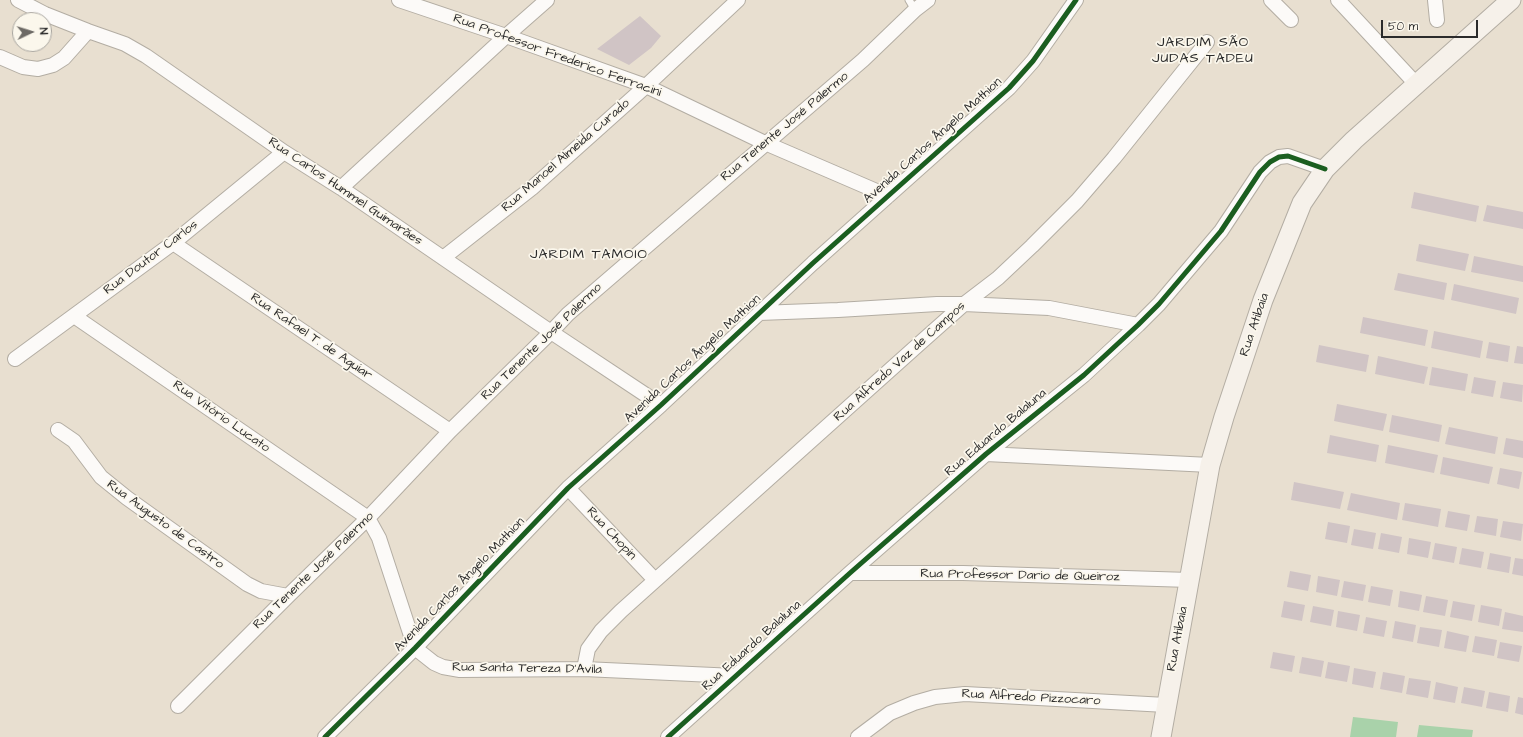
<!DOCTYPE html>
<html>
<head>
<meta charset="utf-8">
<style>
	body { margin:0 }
	#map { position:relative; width:1523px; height:737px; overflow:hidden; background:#e8dfd0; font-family:"Architects Daughter",sans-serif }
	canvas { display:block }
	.north { position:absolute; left:12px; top:12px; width:40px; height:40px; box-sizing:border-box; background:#fbf7ec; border:1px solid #a8a59f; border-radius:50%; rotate:86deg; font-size:11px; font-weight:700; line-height:16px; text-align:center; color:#2b2b2b }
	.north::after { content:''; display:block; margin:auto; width:14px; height:18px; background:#6d6a65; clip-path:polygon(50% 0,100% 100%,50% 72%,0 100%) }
	.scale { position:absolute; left:1381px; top:20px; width:97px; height:18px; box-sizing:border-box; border:2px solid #2b2b2b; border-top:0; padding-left:5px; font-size:12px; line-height:14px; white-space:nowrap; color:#2b2b2b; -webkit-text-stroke:3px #fbf7ec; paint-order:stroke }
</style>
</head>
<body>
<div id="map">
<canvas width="1523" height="737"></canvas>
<div class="north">N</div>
<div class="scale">50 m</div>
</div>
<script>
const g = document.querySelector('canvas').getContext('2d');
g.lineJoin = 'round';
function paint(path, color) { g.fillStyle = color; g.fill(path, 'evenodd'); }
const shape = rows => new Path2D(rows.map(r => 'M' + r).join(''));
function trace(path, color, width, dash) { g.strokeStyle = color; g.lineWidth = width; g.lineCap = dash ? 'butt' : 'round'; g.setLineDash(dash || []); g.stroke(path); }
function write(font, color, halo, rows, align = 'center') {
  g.font = font + ' "Architects Daughter",sans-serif'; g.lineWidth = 3.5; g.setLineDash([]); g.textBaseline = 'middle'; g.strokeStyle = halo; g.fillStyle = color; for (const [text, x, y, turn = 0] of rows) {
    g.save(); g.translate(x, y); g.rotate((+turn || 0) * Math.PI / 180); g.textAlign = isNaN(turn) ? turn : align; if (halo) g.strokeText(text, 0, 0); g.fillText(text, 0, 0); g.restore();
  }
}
const green = shape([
	[1353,717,1398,722,1396,737,1350,737],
	[1419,725,1473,730,1472,737,1417,737]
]);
const building = shape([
	[640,16,661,36,651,48,629,65,597,49],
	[1414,192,1479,206,1476,222,1411,208],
	[1487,205,1523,212,1523,229,1483,221],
	[1419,244,1469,254,1465,271,1416,261],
	[1474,256,1523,266,1523,282,1471,272],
	[1398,273,1447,283,1444,300,1394,290],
	[1454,284,1519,298,1516,314,1451,300],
	[1363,317,1428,330,1425,346,1360,333],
	[1434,331,1483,341,1480,358,1431,348],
	[1489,342,1510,346,1508,362,1486,358],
	[1319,345,1369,355,1366,372,1316,362],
	[1517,346,1523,347,1523,364,1514,363],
	[1378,356,1428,367,1424,384,1375,374],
	[1432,367,1468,374,1465,391,1429,385],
	[1474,377,1496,381,1493,397,1471,393],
	[1503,382,1523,385,1522,402,1500,398],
	[1337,404,1387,414,1383,431,1334,421],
	[1392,415,1442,425,1439,442,1389,432],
	[1449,427,1498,437,1495,454,1445,444],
	[1330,435,1379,445,1376,462,1327,453],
	[1506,438,1523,441,1523,458,1503,454],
	[1388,445,1438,455,1434,473,1385,463],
	[1443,457,1493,467,1489,484,1440,474],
	[1500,468,1522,472,1519,489,1497,484],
	[1294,482,1344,492,1340,509,1291,500],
	[1351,493,1400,503,1397,520,1347,510],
	[1405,503,1441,509,1438,527,1402,520],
	[1448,511,1470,515,1467,531,1445,527],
	[1477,516,1498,519,1496,536,1474,532],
	[1503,521,1523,524,1521,541,1500,537],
	[1328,522,1350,526,1347,543,1325,539],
	[1354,529,1376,533,1373,549,1351,545],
	[1381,533,1402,537,1399,553,1378,549],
	[1409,538,1431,542,1428,558,1407,554],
	[1435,543,1457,547,1454,563,1432,559],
	[1462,548,1484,552,1481,568,1459,564],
	[1490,553,1511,557,1509,573,1487,569],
	[1515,558,1523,559,1523,576,1512,574],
	[1290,571,1311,575,1308,591,1287,587],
	[1318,576,1340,580,1337,596,1316,592],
	[1344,581,1366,585,1363,601,1341,597],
	[1371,586,1393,590,1390,606,1368,602],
	[1400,591,1422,595,1419,611,1398,607],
	[1426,596,1448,600,1445,616,1423,612],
	[1284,601,1305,605,1302,621,1281,617],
	[1453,601,1475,605,1472,621,1450,617],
	[1481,605,1502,609,1499,626,1478,622],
	[1313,606,1334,610,1331,626,1310,622],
	[1338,611,1360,615,1357,631,1336,627],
	[1505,612,1523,616,1523,632,1502,629],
	[1366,617,1387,621,1384,637,1363,633],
	[1395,621,1416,625,1413,642,1392,638],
	[1420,627,1442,630,1439,647,1417,643],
	[1447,631,1469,636,1466,652,1444,648],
	[1475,636,1497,640,1494,656,1472,652],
	[1500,642,1522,646,1519,662,1497,658],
	[1273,652,1295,656,1292,672,1270,668],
	[1302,657,1324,661,1321,677,1299,673],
	[1328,662,1350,666,1347,682,1325,678],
	[1354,668,1376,672,1373,688,1352,684],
	[1383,672,1405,676,1402,693,1380,689],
	[1409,678,1431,681,1428,698,1406,694],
	[1436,682,1458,687,1455,703,1433,699],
	[1464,687,1485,691,1482,707,1461,703],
	[1489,692,1510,696,1508,712,1486,708],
	[1518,697,1523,698,1523,715,1515,713]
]);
const lane = shape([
	[909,0,915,10]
]);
const street = shape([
	[18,0,45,14,88,31,125,44,146,56,284,152,341,188,551,332,661,405],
	[399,0,506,36,646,86,765,143,888,196],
	[1271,0,1291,20],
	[1338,0,1417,85],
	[1435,0,1437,20],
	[0,57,23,67,38,69,53,65,64,58,88,31],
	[341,188,506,36,547,0],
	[173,243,450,431],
	[443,258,532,188,646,86,738,0],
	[759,313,838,310,937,304,964,304,1049,308,1138,325],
	[74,316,368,518,379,538,415,648,434,663,443,667,460,670,584,669,735,676],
	[15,359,173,243,284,152],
	[58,430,74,441,101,477,127,498,247,584,261,591,288,596],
	[986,454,1210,465],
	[568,488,655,580],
	[850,573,963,573,1190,580],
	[584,669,588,649,601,631,621,611,919,344,964,304,998,278,1032,246,1077,201,1114,158,1207,42],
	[178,706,288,596,368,518,450,431,551,332,568,314,863,60,915,10,928,0],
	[325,737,415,648,568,488,661,405,813,263,1009,88,1033,61,1076,0],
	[668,737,850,573,986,454,1084,375,1138,325,1159,304,1221,231,1260,172,1270,162,1279,157,1288,156,1325,169],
	[858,737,890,713,914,703,935,697,965,694,1166,705]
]);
const secondary = shape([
	[1161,737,1210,465,1224,417,1263,300,1302,203,1325,169,1354,140,1511,0]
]);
const cycleway = shape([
	[325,737,415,648,568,488,661,405,813,263,1009,88,1033,61,1076,0],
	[668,737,850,573,986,454,1084,375,1138,325,1159,304,1221,231,1260,172,1270,162,1279,157,1288,156,1325,169]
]);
const streetNames = [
	["Rua Professor Frederico Ferracini",557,56,20],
	["Rua Tenente José Palermo",785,127,-40],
	["Avenida Carlos Ângelo Mathion",933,141,-42],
	["Rua Manoel Almeida Curado",566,156,-41],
	["Rua Carlos Hummel Guimarães",345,192,34],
	["Rua Doutor Carlos",151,258,-37],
	["Rua Atibaia",1255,325,-71],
	["Rua Rafael T. de Aguiar",311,337,34],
	["Rua Tenente José Palermo",542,342,-44],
	["Avenida Carlos Ângelo Mathion",693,359,-43],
	["Rua Alfredo Vaz de Campos",900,362,-42],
	["Rua Vitório Lucato",221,417,35],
	["Rua Eduardo Balaluna",996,433,-40],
	["Rua Augusto de Castro",165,525,36],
	["Rua Chopin",611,534,47],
	["Rua Tenente José Palermo",314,571,-44],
	["Rua Professor Dario de Queiroz",1020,576,1],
	["Avenida Carlos Ângelo Mathion",460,585,-46],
	["Rua Atibaia",1178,639,-79],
	["Rua Eduardo Balaluna",752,646,-42],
	["Rua Santa Tereza D'Avila",527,669,1],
	["Rua Alfredo Pizzocaro",1031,698,3]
];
const neighbourhoodNames = [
	["JARDIM SÃO",1203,43],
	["JUDAS TADEU",1203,59],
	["JARDIM TAMOIO",589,255]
];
paint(green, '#a9d2aa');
paint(building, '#d0c4c5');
trace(lane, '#b3ada3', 9);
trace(street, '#b3ada3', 16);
trace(secondary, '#b3ada3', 21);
trace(lane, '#fcfaf8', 7);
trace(street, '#fcfaf8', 14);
trace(secondary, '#f6f1ea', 19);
trace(cycleway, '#1b5e20', 5);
write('13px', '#2b2b2b', '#fbf7ec', streetNames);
g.letterSpacing = '1px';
write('14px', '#2b2b2b', '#fbf7ec', neighbourhoodNames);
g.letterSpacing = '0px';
</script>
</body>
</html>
